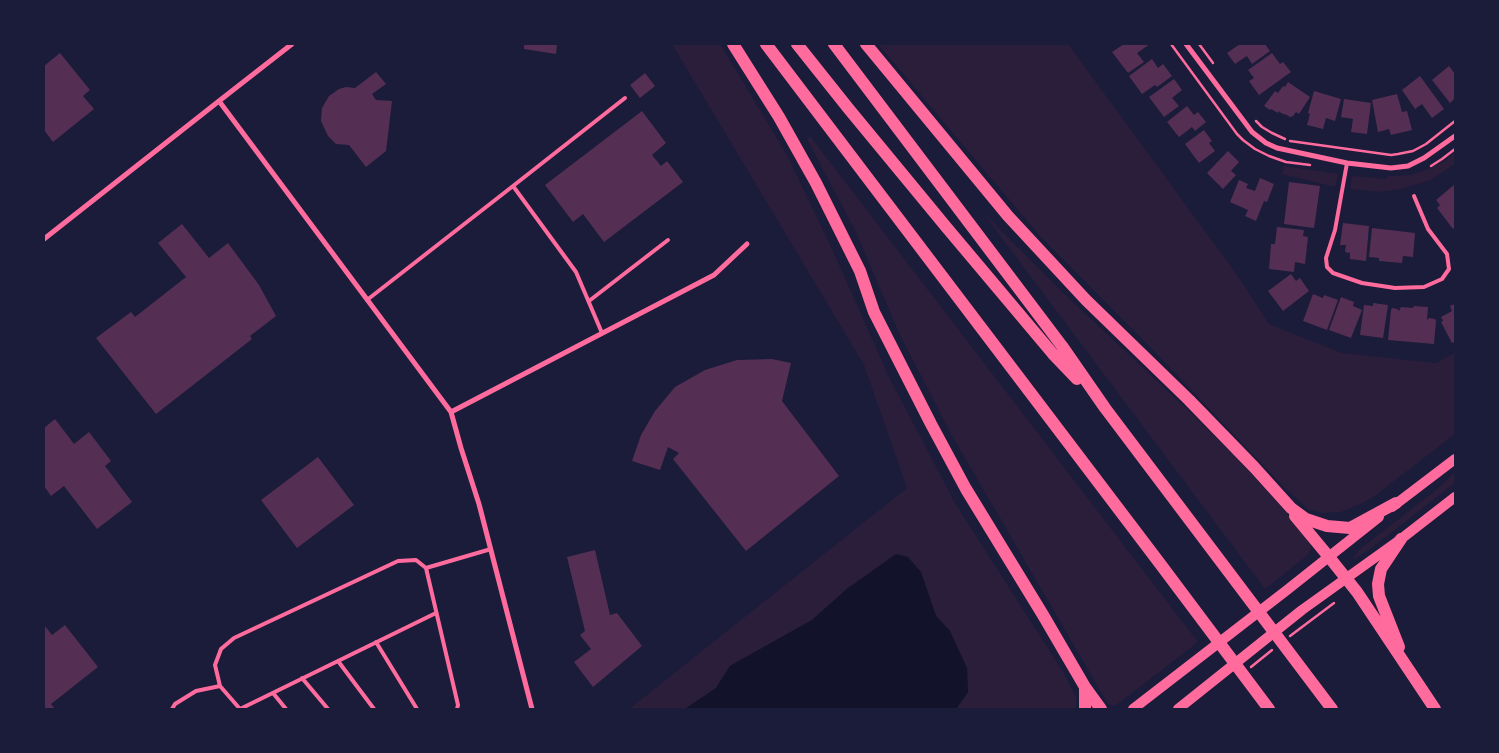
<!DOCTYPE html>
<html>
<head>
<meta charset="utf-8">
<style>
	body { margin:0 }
	#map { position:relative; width:1499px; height:753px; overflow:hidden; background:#1b1b3a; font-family:Lora,serif }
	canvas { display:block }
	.frame { position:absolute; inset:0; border:45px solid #1b1b3a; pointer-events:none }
</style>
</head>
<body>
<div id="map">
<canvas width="1499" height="753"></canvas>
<div class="frame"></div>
</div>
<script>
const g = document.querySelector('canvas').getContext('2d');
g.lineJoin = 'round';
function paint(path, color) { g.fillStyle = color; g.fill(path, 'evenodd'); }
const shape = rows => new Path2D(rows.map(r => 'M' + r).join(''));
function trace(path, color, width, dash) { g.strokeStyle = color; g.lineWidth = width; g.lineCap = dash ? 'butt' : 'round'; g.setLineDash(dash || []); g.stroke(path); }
const green = shape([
	[672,44,720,44,787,155,832,249,888,375,955,503,1063,672,1076,697,1076,709,956,709,968,692,950,631,936,616,920,572,848,588,812,620,730,666,716,688,685,709,629,709,907,488,864,365],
	[878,44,1068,44,1240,279,1269,324,1342,353,1436,363,1455,353,1455,434,1376,495,1363,503,1341,512,1323,513,1308,509,1283,486,1156,353,1039,235],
	[810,136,1198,642,1115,706,1108,704,950,432,900,335,856,232,807,139],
	[1455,152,1455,164,1431,180,1401,189,1379,192,1350,189,1352,176,1386,179,1388,176,1411,175,1426,170,1443,162],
	[1284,166,1338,174,1335,187,1282,174],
	[984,213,1059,289,1191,413,1239,460,1309,538,1311,549,1308,555,1265,589,1001,237],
	[1455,472,1455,483,1370,549,1356,558,1352,559,1359,550,1436,490]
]);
const water = shape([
	[896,554,908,557,921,572,936,616,950,631,967,668,968,692,956,709,685,709,716,688,730,666,812,620,848,588]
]);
const building = shape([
	[524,44,557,44,556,54,524,49],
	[1124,44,1150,44,1137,53,1144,62,1128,73,1112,52],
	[1240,44,1265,44,1270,51,1252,64,1247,56,1235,64,1227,53],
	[60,53,90,90,83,96,94,109,53,142,44,130,44,66],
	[1272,53,1280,64,1283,62,1291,72,1259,95,1249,81,1254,78,1248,70],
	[1152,59,1158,68,1163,64,1172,76,1157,87,1155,85,1142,94,1129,76],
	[1449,66,1455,74,1455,98,1450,103,1432,80],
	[376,72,386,84,372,94,376,100,392,101,386,151,366,167,349,145,336,144,328,136,321,121,322,108,329,96,339,89,346,87,355,88],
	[645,73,655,86,640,98,630,85],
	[1420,76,1444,109,1432,118,1422,104,1415,109,1402,90],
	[1174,79,1182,90,1172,98,1179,106,1164,117,1149,97],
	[1288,82,1310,97,1299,114,1296,112,1293,116,1290,117,1285,114,1285,115,1278,111,1278,113,1271,109,1270,110,1264,106,1275,91,1278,93,1283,86,1285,87],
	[1314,91,1341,99,1335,121,1326,118,1323,129,1307,125,1310,114,1308,113],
	[1397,94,1402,112,1407,111,1412,130,1391,135,1389,129,1378,132,1372,100],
	[1344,99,1371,103,1367,134,1351,132,1353,119,1341,117],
	[1187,106,1194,115,1198,112,1206,122,1195,131,1192,127,1179,137,1167,122],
	[642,111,666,143,652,155,661,166,667,161,683,182,604,242,583,214,573,222,545,185],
	[1204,130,1212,141,1209,143,1215,151,1199,163,1185,144],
	[1228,151,1239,162,1231,171,1236,175,1223,189,1207,173],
	[1260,178,1274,184,1267,202,1264,201,1256,221,1245,216,1248,210,1230,202,1239,180,1248,184,1246,188,1255,191],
	[1289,182,1320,186,1314,228,1284,224],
	[1455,184,1455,227,1453,229,1437,208,1440,205,1436,200],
	[1343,223,1369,226,1366,261,1350,259,1350,253,1345,252,1346,245,1340,245],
	[182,224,209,258,228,243,259,285,276,316,250,336,252,339,156,414,96,338,131,312,135,317,186,277,158,243],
	[1277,227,1304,230,1303,236,1308,237,1305,264,1295,262,1294,272,1269,269,1271,244,1275,244],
	[1372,228,1415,233,1413,257,1403,256,1402,263,1379,261,1379,258,1369,257],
	[1291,274,1296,281,1300,278,1309,291,1283,311,1268,291],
	[1313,294,1323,298,1324,295,1338,300,1327,330,1303,321],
	[1341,297,1354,302,1353,306,1362,310,1351,338,1329,330],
	[1373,303,1388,305,1383,338,1360,335,1364,305,1373,306],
	[1455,304,1455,342,1452,343,1441,322,1443,321,1441,317,1452,311,1450,306],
	[1414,306,1428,307,1427,320,1429,318,1435,319,1436,321,1434,344,1388,340,1391,310,1392,308,1397,309,1399,311,1401,307,1413,308],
	[772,359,791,363,782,401,839,476,746,551,673,459,679,453,668,447,660,470,632,461,641,435,655,411,675,387,705,370,737,360],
	[55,419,74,444,89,432,111,461,105,466,132,502,97,529,64,486,51,496,44,486,44,428],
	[318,457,354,505,297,548,261,500],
	[595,550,610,615,617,613,642,646,593,687,574,662,591,649,580,635,585,631,567,557],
	[44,625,52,635,65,625,98,667,51,704,55,709,44,709]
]);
const path = shape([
	[1171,44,1237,134,1243,140,1255,149,1269,156,1286,162,1310,165],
	[1199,44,1213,63],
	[1256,121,1262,127,1272,133,1285,139],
	[1290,141,1391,155,1398,154,1413,151,1426,144,1455,121],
	[1431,166,1442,159,1455,149],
	[1290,636,1334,603],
	[1251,667,1272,650]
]);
const service = shape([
	[1347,163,1335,230,1326,258,1327,267,1333,273,1362,283,1395,288,1424,287,1442,279,1449,269,1447,254,1428,229,1414,196],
	[513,186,625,98],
	[367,300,513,186,576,272,602,333],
	[589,301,668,240],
	[426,568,491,549],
	[376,642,417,709],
	[338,661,374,709],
	[302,678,328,709],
	[273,693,286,709],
	[172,709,175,704,196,691,220,686],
	[240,709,220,686,215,665,221,649,234,638,398,561,416,560,426,568,458,705,457,709],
	[240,709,436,613]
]);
const minor = shape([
	[1186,44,1252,132,1266,143,1277,148,1347,163,1391,168,1408,166,1424,158,1455,136],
	[219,101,292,44],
	[44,239,219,101,451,412,461,448,479,504,532,709],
	[451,412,714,275,747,244]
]);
const secondary = shape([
	[1392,507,1455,459],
	[1133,709,1287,590,1379,517],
	[1178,709,1302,610,1401,539,1455,497]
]);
const motorway = shape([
	[733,44,779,117,816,183,860,271,874,312,931,424,966,489,1043,615,1085,687,1101,709],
	[766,44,1158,561,1269,709],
	[797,44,848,108,947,228,1053,354,1077,379],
	[834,44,1062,346,1105,408,1332,709],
	[866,44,1008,216,1086,300,1189,400,1254,467,1291,508,1306,519,1327,526,1350,528,1396,503],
	[1295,516,1329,557,1357,592,1435,709],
	[1399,647,1379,596,1378,584,1381,569,1401,539],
	[1085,687,1085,709]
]);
paint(green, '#2a1e3b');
paint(water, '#12122b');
paint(building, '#542f53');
trace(path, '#ff6b9d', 2.5);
trace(service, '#ff6b9d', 4);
trace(minor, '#ff6b9d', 5);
trace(secondary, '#ff6b9d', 10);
trace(motorway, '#ff6b9d', 12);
</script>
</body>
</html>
